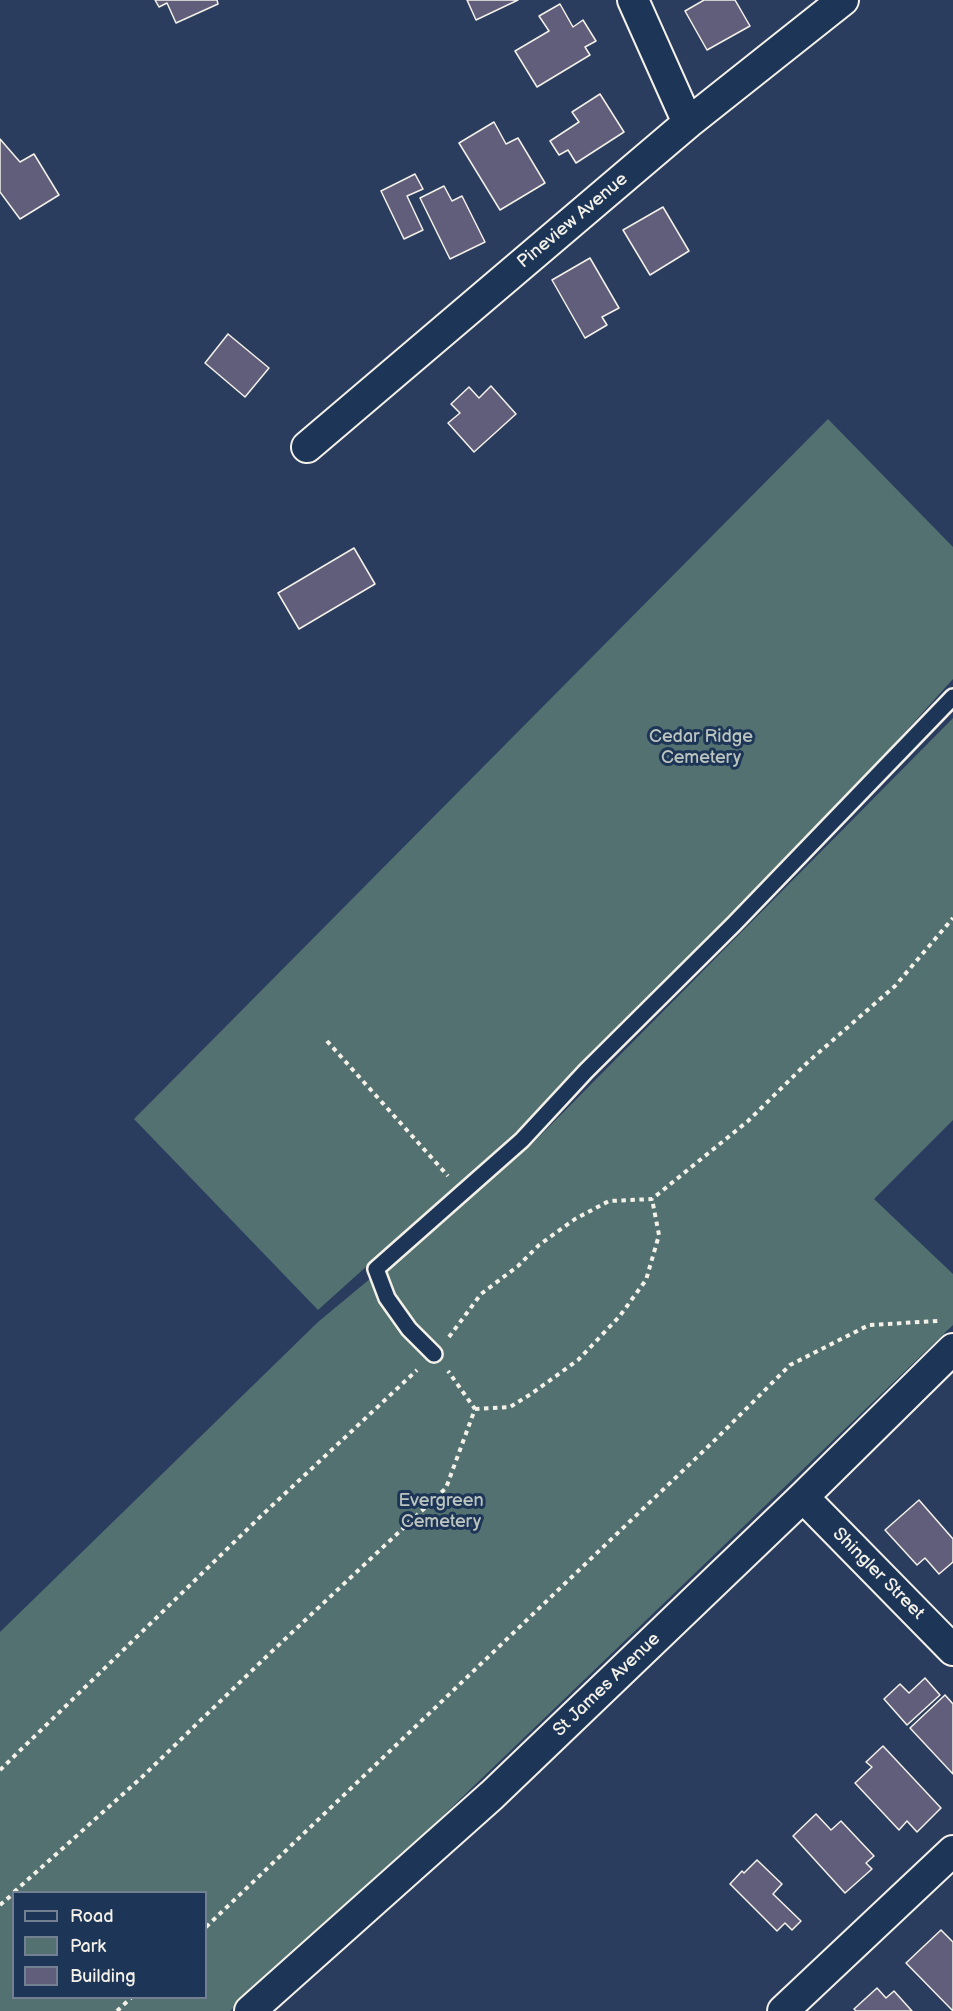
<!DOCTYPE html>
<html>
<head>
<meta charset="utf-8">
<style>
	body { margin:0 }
	#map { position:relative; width:953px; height:2011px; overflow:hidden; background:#2b3d5e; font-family:"Balsamiq Sans",sans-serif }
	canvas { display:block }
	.legend { position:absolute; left:12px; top:1891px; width:195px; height:108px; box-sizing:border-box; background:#1d3557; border:2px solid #738091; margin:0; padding:8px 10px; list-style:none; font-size:18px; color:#f4f1e8 }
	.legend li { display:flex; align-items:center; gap:12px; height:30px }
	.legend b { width:30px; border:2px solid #738091 }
</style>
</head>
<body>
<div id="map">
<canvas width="953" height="2011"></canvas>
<ul class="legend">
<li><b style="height:8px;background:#1d3557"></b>Road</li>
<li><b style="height:16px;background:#537170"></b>Park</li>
<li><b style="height:16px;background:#615e7c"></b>Building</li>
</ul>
</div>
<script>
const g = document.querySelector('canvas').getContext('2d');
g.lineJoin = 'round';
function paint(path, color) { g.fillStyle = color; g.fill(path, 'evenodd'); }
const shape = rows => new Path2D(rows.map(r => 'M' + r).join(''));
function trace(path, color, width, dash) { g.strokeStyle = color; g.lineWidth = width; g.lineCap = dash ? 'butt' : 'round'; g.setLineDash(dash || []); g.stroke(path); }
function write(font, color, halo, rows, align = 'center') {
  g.font = font + ' "Balsamiq Sans",sans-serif'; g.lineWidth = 6; g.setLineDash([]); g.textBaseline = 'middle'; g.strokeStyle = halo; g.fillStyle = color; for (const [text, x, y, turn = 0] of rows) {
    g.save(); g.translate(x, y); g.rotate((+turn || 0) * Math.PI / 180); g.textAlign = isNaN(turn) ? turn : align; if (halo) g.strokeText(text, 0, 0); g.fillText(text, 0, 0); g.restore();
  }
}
const green = shape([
	[828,419,953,547,953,679,801,847,520,1128,318,1310,134,1119],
	[953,718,953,1120,874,1199,953,1274,953,1325,426,1832,230,2011,0,2011,0,1632,318,1322,530,1146],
	[14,1892,206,1892,206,1998,14,1998]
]);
const building = shape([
	[155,0,217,0,218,4,176,23,167,3,159,7,155,0],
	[467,0,518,0,476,20,467,0],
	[704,0,735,0,750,26,707,50,685,11,704,0],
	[560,4,573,27,583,20,596,41,585,47,590,55,537,87,515,51,549,31,539,16,560,4],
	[600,94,624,132,576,163,568,150,559,155,550,141,579,122,572,112,600,94],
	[494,122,506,144,518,138,545,183,500,210,459,143,494,122],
	[0,139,20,162,34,154,59,195,20,219,0,192,0,139],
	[415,174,423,189,407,196,423,230,404,239,381,191,415,174],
	[444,186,452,201,462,196,485,242,450,259,420,198,444,186],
	[663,207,689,251,650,275,623,230,663,207],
	[590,258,619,308,602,317,607,325,585,338,552,280,590,258],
	[228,334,269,368,245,397,205,363,228,334],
	[491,386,516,414,474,452,448,423,460,413,451,404,469,387,479,398,491,386],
	[354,548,375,584,299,629,278,593,354,548],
	[919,1500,953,1539,953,1562,939,1574,925,1558,917,1565,885,1530,919,1500],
	[925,1678,940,1695,907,1725,884,1699,900,1684,909,1693,925,1678],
	[945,1695,953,1704,953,1774,910,1728,945,1695],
	[883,1746,941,1808,917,1832,907,1821,899,1830,855,1783,872,1767,866,1762,883,1746],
	[816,1814,831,1830,841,1821,874,1856,866,1863,872,1869,845,1893,793,1836,816,1814],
	[757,1860,782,1884,773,1894,801,1921,792,1930,785,1923,777,1931,730,1884,742,1871,744,1873,757,1860],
	[941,1930,953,1942,953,2011,906,1963,941,1930],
	[877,1988,886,1998,894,1991,912,2011,856,2011,854,2009,877,1988]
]);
const path = shape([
	[327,1041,448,1176],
	[449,1337,481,1294,518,1266,539,1245,575,1219,609,1201,652,1199,748,1121,809,1061,895,986,953,918],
	[475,1409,510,1407,531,1394,578,1360,619,1317,646,1280,659,1235,652,1199],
	[0,1770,261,1516,417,1370],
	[14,1892,141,1778,267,1656,446,1488,475,1409,448,1371],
	[0,1905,14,1893],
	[206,1927,716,1439,790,1365,869,1325,938,1321],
	[117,2011,131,1998]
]);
const service = shape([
	[434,1354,409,1329,387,1298,376,1269,522,1140,586,1071,734,924,953,697]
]);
const minor = shape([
	[633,0,688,123],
	[307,447,688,123,843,0],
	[803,1497,953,1650],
	[250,2011,492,1795,803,1497,953,1349],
	[783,2011,953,1851]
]);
const streetNames = [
	["Pineview Avenue",573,221,-40],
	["Shingler Street",878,1574,45],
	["St James Avenue",607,1685,-44]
];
const parkNames = [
	["Cedar Ridge",701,737],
	["Cemetery",701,758],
	["Evergreen",441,1501],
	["Cemetery",441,1522]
];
paint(green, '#537170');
paint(building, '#615e7c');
trace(building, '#f4f1e8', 1.5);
trace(service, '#f4f1e8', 20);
trace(minor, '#f4f1e8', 34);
trace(path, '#f4f1e8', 4, [4.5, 4.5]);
trace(service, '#1d3557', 15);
trace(minor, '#1d3557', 30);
write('18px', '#f4f1e8', '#1d3557', streetNames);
write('18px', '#bcc4be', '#1d3557', parkNames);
</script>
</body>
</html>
